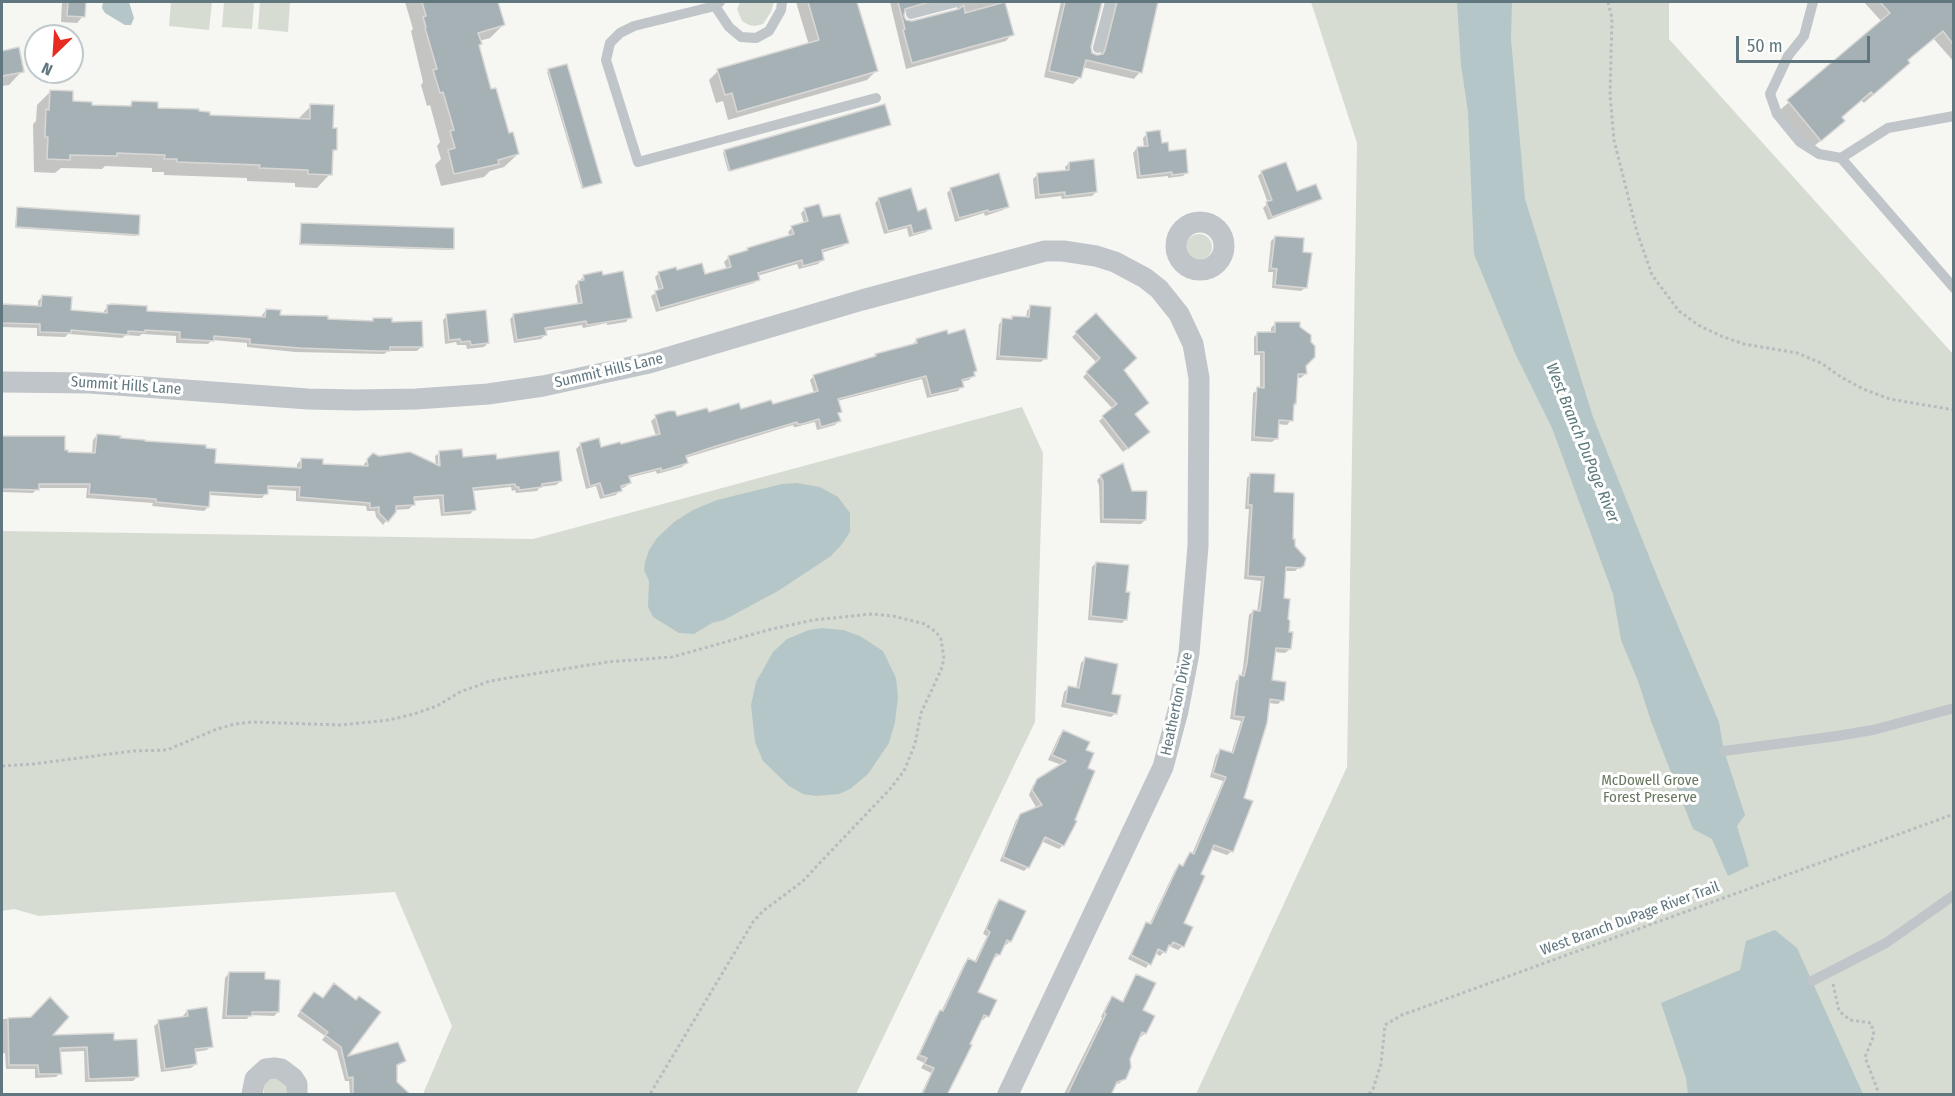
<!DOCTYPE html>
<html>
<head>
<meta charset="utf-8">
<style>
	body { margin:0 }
	#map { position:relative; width:1955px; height:1096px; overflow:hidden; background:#f6f6f3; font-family:"Fira Sans Condensed",sans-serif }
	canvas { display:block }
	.frame { position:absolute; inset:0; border:3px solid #60777f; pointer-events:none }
	.north { position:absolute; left:24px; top:24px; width:60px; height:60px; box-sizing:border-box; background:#fff; border:2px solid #bfc9cc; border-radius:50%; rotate:205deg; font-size:16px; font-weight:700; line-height:24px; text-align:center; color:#60777f }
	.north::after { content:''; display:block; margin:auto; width:21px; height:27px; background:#e82b21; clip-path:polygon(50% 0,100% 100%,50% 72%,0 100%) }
	.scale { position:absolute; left:1736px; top:36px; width:134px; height:27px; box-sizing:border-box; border:3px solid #60777f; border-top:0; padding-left:8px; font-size:18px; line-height:21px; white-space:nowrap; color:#60777f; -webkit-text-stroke:4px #fff; paint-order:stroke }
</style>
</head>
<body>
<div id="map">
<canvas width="1955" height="1096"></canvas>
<div class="frame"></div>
<div class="north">N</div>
<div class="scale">50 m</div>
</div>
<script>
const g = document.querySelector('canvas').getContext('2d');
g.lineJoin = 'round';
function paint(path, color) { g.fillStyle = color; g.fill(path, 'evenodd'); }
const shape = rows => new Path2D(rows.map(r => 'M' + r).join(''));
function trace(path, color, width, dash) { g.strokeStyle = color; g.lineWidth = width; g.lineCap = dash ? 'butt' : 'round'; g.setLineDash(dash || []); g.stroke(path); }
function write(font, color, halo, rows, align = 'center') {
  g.font = font + ' "Fira Sans Condensed",sans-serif'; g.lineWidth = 6; g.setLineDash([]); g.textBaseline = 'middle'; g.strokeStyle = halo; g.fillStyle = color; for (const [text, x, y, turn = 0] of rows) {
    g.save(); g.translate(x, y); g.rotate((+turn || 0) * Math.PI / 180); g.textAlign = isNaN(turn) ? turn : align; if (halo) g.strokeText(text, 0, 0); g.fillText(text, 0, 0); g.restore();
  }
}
const green = shape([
	[171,2,212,2,209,30,169,26],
	[224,2,254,2,252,29,222,27],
	[260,2,290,2,288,32,258,29],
	[740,2,774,2,771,12,763,24,755,26,749,25,742,21,737,9],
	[1311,2,1669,2,1669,39,1953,354,1953,1094,1196,1094,1347,767,1357,143],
	'1186 247a13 13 0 1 1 26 0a13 13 0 1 1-26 0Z',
	[1022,407,1043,453,1035,722,856,1094,423,1094,452,1026,395,892,39,916,14,909,2,911,2,531,533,539],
	[272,1077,282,1079,287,1088,286,1094,264,1094,264,1083]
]);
const water = shape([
	[103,2,129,2,134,18,131,25,125,25,105,13,102,8],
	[1457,2,1512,2,1511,39,1525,199,1593,417,1661,586,1719,722,1724,751,1745,815,1737,826,1749,866,1728,876,1712,839,1693,829,1651,721,1638,681,1621,640,1613,594,1552,428,1515,353,1474,254,1468,112,1461,65],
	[797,483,820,487,838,497,850,513,850,532,842,544,831,556,778,591,724,620,712,623,694,634,679,633,653,617,648,607,649,581,644,570,645,562,649,550,657,538,674,522,693,510,717,500,782,484],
	[822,628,843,630,860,636,883,651,896,678,898,697,895,722,889,743,868,774,850,789,839,794,816,796,803,794,789,786,763,761,755,742,751,705,756,682,773,652,787,639,809,630],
	[1775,930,1797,948,1863,1094,1688,1094,1686,1078,1661,1003,1740,970,1746,941]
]);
const shadow = shape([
	[62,2,84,2,83,16,77,23,61,22],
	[405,2,473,2,474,4,483,2,497,2,503,25,490,38,479,41,477,46,490,91,518,154,504,167,490,171,484,177,441,186,435,165,441,159,437,146,440,142,430,105,427,106,421,85,423,82,411,31,413,29],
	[796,2,856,2,876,71,867,80,728,120,723,101,716,103,709,80,718,71,809,45],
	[890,2,950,2,902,13,902,17,908,22,958,11,956,4,953,2,1003,2,1012,34,1006,41,906,69],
	[1061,2,1102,2,1089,46,1091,54,1100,56,1111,11,1108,3,1104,2,1156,2,1140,72,1134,79,1082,67,1080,77,1073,84,1044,77],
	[1864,2,1954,2,1954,62,1933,38,1907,61,1900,71,1864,103,1861,100,1840,117,1834,129,1811,149,1780,110,1882,22],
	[2,49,2,52,22,71,9,85,2,86],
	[549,70,600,182,598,184,582,189,547,72],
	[50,92,72,102,90,106,127,108,132,103,156,109,208,116,297,120,311,106,332,130,335,150,331,154,330,174,317,188,295,187,295,183,247,181,247,178,164,175,164,172,152,172,152,168,105,166,102,169,61,168,55,173,34,172,33,124,36,121,37,105],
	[887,126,728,171,723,153,725,151],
	[1147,134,1187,172,1183,176,1168,178,1168,176,1137,179,1133,153,1137,148,1144,148,1143,138],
	[1069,163,1096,192,1092,196,1062,199,1061,196,1035,199,1033,179,1037,175,1066,172,1065,167],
	[1262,172,1296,193,1320,198,1316,202,1268,220,1263,208,1268,203,1258,176],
	[951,189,1007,206,1003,210,985,216,984,213,955,222,947,193],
	[879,199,917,213,930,228,926,232,909,237,907,228,884,234,875,203],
	[17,208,138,234,136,236,15,228],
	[805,209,822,219,847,242,843,246,821,253,823,259,818,264,799,269,797,264,757,276,758,279,754,283,656,312,651,296,659,291,655,277,659,273,676,272,704,276,727,270,724,262,729,257,745,253,748,249,790,237,788,232,792,228,804,224,801,213],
	[302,224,452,248,451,250,299,245],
	[1275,237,1301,253,1306,287,1301,291,1272,288,1273,272,1268,272,1271,241],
	[584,276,602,277,630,317,626,322,607,325,607,323,583,328,582,325,544,331,545,335,541,339,514,343,510,319,514,315,578,305,575,286],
	[42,297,70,312,103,314,104,311,108,306,145,313,262,319,262,315,266,310,279,316,326,320,371,322,374,319,390,323,421,347,417,351,388,351,384,354,295,352,247,347,247,343,212,340,208,344,176,343,176,336,142,334,139,336,126,335,122,338,68,334,65,337,37,336,37,328,2,327,2,306,38,307,38,301],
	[1031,306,1046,358,1041,362,996,360,999,324,1003,320,1009,320,1013,317,1026,318,1027,311],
	[1096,315,1122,370,1134,414,1144,436,1123,452,1099,421,1113,409,1083,377,1097,363,1072,337],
	[447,316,488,343,484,347,467,349,466,345,457,345,456,342,445,344,443,320],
	[1275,324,1305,365,1305,374,1301,378,1296,378,1295,404,1292,407,1291,420,1287,425,1277,424,1277,438,1272,442,1251,441,1253,393,1260,389,1260,355,1254,355,1254,337,1258,333,1271,333,1271,328],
	[926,337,972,373,973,376,969,380,961,382,962,386,958,391,927,398,922,379,837,401,840,412,837,414,839,421,835,425,817,430,815,422,796,427,794,427,793,425,685,458,686,463,682,467,657,474,656,471,628,478,630,483,625,487,620,489,616,495,600,499,596,486,586,489,576,449,580,445,598,440,600,449,620,446,656,436,651,421,656,417,676,418,772,406,814,393,810,380,814,376,872,359,876,356,912,345,916,341],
	[97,435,119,439,213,464,297,469,297,464,302,459,322,465,364,468,364,464,373,455,436,466,435,456,438,454,439,474,442,474,441,454,438,454,439,452,462,459,495,460,561,481,556,485,540,487,537,491,516,493,515,490,512,491,511,487,472,491,474,510,470,514,441,516,439,499,413,501,413,505,409,509,394,510,383,525,376,517,375,511,367,511,366,506,296,501,296,491,267,489,266,493,262,498,257,498,209,495,208,507,204,511,152,506,153,503,86,498,87,488,37,488,33,493,2,492,2,438,64,438,64,451,67,454,92,454,93,440],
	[1251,474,1272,493,1302,565,1295,571,1285,571,1283,600,1290,649,1285,653,1274,652,1270,681,1282,700,1278,704,1268,703,1243,799,1232,851,1227,855,1210,849,1182,924,1183,946,1178,950,1169,946,1160,956,1155,953,1146,968,1128,959,1143,928,1147,924,1149,925,1175,870,1179,866,1182,867,1186,858,1190,853,1192,854,1223,781,1210,777,1216,755,1221,750,1231,754,1241,721,1230,719,1233,698,1236,681,1241,677,1243,668,1249,615,1253,611,1257,612,1261,581,1244,579,1249,509,1245,509,1247,478],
	[1101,476,1131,492,1145,520,1141,524,1100,523,1099,486,1097,480],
	[1096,563,1125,594,1126,619,1122,623,1088,620,1092,567],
	[1085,659,1111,695,1116,713,1111,717,1061,707,1064,692,1068,688,1076,689,1081,663],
	[1063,732,1088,742,1063,845,1059,849,1041,841,1028,867,1024,871,1000,861,1016,820,1021,816,1037,809,1029,795,1033,785,1062,765,1048,760,1059,736],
	[999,900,1010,941,1006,945,1003,944,998,955,994,959,992,958,976,992,987,1016,983,1020,980,1019,946,1094,921,1094,931,1073,921,1068,924,1063,916,1059,936,1016,941,1012,964,964,968,960,974,963,987,936,983,934,995,905],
	[229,973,263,981,278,1012,274,1016,250,1015,247,1019,222,1019,225,978],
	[1137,976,1145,1033,1141,1037,1139,1036,1128,1059,1124,1078,1120,1083,1114,1085,1105,1094,1064,1094,1102,1018,1101,1017,1108,1002,1112,998,1122,1002,1133,980],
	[330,989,344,1059,405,1061,395,1067,396,1083,409,1094,350,1094,349,1081,345,1081,337,1051,322,1040,325,1036,297,1016,310,998,322,1000],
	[187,1011,211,1046,207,1050,194,1052,196,1064,191,1068,161,1072,154,1026,159,1022,184,1018,183,1016],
	[31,1018,49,1036,112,1041,137,1077,133,1081,85,1082,84,1051,59,1052,60,1073,56,1077,35,1078,35,1069,6,1069,5,1053,2,1054,2,1019]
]);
const building = shape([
	[68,2,86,2,85,17,67,16,68,2],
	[422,2,498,2,505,25,478,33,482,44,479,45,491,89,496,88,509,133,513,132,519,154,498,160,499,164,454,174,448,150,455,148,450,131,454,130,443,92,440,93,433,70,437,69,425,28,426,27,423,17,426,16,422,2],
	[808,2,857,2,878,71,737,112,732,93,725,95,717,69,819,40,808,2],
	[898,2,929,2,905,9,904,16,906,20,912,21,959,9,964,5,965,13,1005,2,1014,35,912,63,903,30,905,29,898,2],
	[1065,2,1102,2,1091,47,1092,53,1097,55,1103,54,1105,50,1117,2,1158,2,1142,73,1086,60,1081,78,1049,71,1065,2],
	[1880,2,1953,2,1953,44,1943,31,1908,60,1910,63,1873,95,1871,92,1842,117,1845,121,1821,141,1787,100,1890,13,1880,2],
	[19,47,24,72,2,76,2,51,19,47],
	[567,64,602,183,583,188,548,69,567,64],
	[50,90,73,91,73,101,92,102,92,105,131,106,132,101,158,102,158,108,199,109,199,111,210,112,210,115,310,119,310,104,334,105,333,128,337,128,337,150,333,150,332,175,308,174,308,170,259,168,260,165,177,162,177,159,164,159,165,155,117,153,117,156,70,155,70,160,47,159,48,137,45,137,46,109,49,110,50,90],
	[885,104,891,125,730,171,724,150,885,104],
	[1160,130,1162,143,1168,142,1169,151,1186,149,1188,173,1172,175,1172,172,1140,176,1137,147,1148,146,1146,132,1160,130],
	[1094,159,1097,192,1065,196,1065,192,1039,195,1037,173,1069,170,1069,162,1094,159],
	[1286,162,1297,191,1316,184,1322,199,1272,217,1266,202,1272,200,1261,171,1286,162],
	[999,173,1009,207,989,212,988,210,959,218,950,188,999,173],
	[911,188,918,211,926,208,932,229,913,234,911,225,888,231,878,198,911,188],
	[819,204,823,217,840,214,849,243,822,250,824,260,803,266,802,260,758,273,760,280,660,308,655,291,663,288,658,272,676,267,677,270,702,263,705,274,731,267,728,256,748,250,747,248,794,234,791,226,808,221,804,208,819,204],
	[17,207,140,215,139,235,16,227,17,207],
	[301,223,454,228,454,249,300,244,301,223],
	[1275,236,1304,238,1303,252,1312,253,1307,288,1275,285,1277,269,1271,268,1275,236],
	[602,271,603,275,623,271,632,318,587,325,586,321,545,328,547,335,517,340,513,314,582,303,578,281,584,280,583,275,602,271],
	[42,295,72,297,71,310,107,313,107,305,112,304,147,306,147,311,265,317,266,309,281,310,280,315,328,316,328,319,373,321,373,318,392,318,392,322,422,321,423,347,390,347,390,351,377,351,300,348,250,344,250,339,214,336,214,341,180,339,180,332,145,330,145,332,128,331,128,335,71,330,71,333,40,332,40,324,2,323,2,304,41,306,42,295],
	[1030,305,1051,307,1047,359,999,356,1002,318,1012,319,1012,316,1029,317,1030,305],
	[486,310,489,343,471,345,470,341,461,342,460,339,449,340,446,314,486,310],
	[1096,313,1137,358,1124,370,1149,403,1135,414,1150,432,1128,449,1102,416,1117,404,1086,372,1100,358,1075,332,1096,313],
	[1275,322,1300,322,1300,327,1311,335,1311,342,1315,346,1315,357,1306,366,1307,374,1298,374,1296,404,1294,404,1293,421,1279,420,1278,439,1254,437,1257,387,1264,388,1264,352,1257,352,1257,332,1275,332,1275,322],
	[965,329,977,371,974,372,975,376,962,380,964,387,931,395,926,376,838,399,842,412,838,413,841,421,821,427,819,419,802,424,797,424,797,422,716,446,686,456,688,463,661,471,661,468,629,476,631,483,621,486,622,491,604,496,600,483,590,486,580,443,599,438,601,447,620,442,621,444,660,434,655,415,669,411,675,411,677,416,707,408,709,412,739,403,741,409,771,400,773,404,818,391,813,375,876,356,875,354,917,343,916,339,926,336,947,330,948,334,965,329],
	[97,434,121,436,120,438,145,440,145,441,206,445,206,448,216,449,215,463,301,468,301,458,323,459,323,464,368,466,367,459,373,453,379,456,410,452,440,466,439,451,462,449,463,457,496,454,497,459,559,451,562,481,542,484,542,487,519,490,519,487,516,487,515,484,473,488,476,510,444,513,443,495,414,497,415,505,396,506,396,512,388,522,379,513,379,507,370,508,370,503,299,497,300,487,268,486,268,494,262,495,210,492,209,507,156,502,156,499,89,494,90,484,39,484,39,490,2,489,2,436,65,436,65,450,68,450,68,452,95,453,97,434],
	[1123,463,1132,491,1147,491,1146,520,1103,519,1103,481,1100,475,1123,463],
	[1250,473,1275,474,1274,492,1294,493,1293,539,1295,539,1295,546,1306,558,1304,566,1300,568,1286,567,1284,598,1290,599,1288,619,1290,621,1289,632,1293,632,1291,649,1276,648,1272,680,1286,682,1284,701,1270,699,1267,723,1244,798,1253,801,1233,852,1214,845,1201,874,1205,876,1184,923,1193,927,1184,947,1173,942,1171,946,1169,945,1166,953,1158,949,1151,965,1131,955,1146,922,1151,924,1179,864,1183,866,1190,852,1194,854,1226,777,1213,773,1220,749,1233,753,1244,717,1234,716,1237,693,1239,675,1244,676,1247,663,1253,610,1260,611,1264,577,1248,576,1252,505,1248,505,1250,473],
	[1096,562,1129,565,1126,592,1130,592,1127,620,1091,616,1096,562],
	[1085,657,1118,664,1112,694,1121,695,1117,714,1065,703,1068,686,1079,688,1085,657],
	[1063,730,1090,742,1086,750,1094,753,1088,768,1095,771,1075,820,1077,821,1064,846,1045,837,1029,868,1003,857,1020,814,1042,805,1032,790,1037,779,1066,761,1052,755,1063,730],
	[999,899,1026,911,1011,942,1007,940,1000,955,996,954,978,992,997,1000,989,1017,984,1015,970,1044,972,1045,947,1095,922,1095,934,1068,924,1064,927,1058,919,1055,940,1010,943,1011,968,958,976,962,990,932,986,929,999,899],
	[229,972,265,972,265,979,280,980,279,1012,252,1012,252,1016,226,1016,229,972],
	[1136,974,1156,983,1143,1010,1155,1016,1146,1034,1142,1032,1130,1059,1131,1067,1126,1079,1117,1082,1111,1095,1067,1095,1106,1014,1104,1013,1112,996,1123,1002,1136,974],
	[334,983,356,1000,359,996,381,1012,348,1056,398,1042,406,1061,397,1065,397,1082,411,1095,353,1095,353,1077,348,1078,341,1047,325,1035,328,1032,300,1011,314,992,323,998,334,983],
	[50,997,69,1017,53,1035,114,1033,114,1040,137,1039,139,1077,89,1079,87,1047,60,1048,62,1074,39,1074,38,1065,9,1065,8,1018,31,1017,50,997],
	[207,1007,213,1047,195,1049,197,1064,165,1069,158,1020,188,1016,187,1010,207,1007]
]);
const path = shape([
	[1608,2,1612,18,1610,95,1614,140,1637,232,1652,275,1679,311,1698,325,1721,336,1744,344,1797,353,1821,363,1841,377,1863,389,1890,399,1954,410],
	[2,766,33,764,133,751,167,750,217,729,235,724,252,722,341,725,389,720,414,714,437,706,460,692,490,681,607,662,672,657,768,630,813,620,872,614,893,616,925,624,936,632,941,639,944,659,941,670,921,713,915,744,904,771,890,789,815,868,803,881,763,911,753,922,650,1094],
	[1833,984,1839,1011,1850,1020,1871,1023,1874,1035,1865,1057,1879,1094],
	[1369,1094,1373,1089,1381,1064,1385,1025,1402,1015,1954,814]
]);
const service = shape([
	[720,2,715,6,634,26,620,33,610,43,606,60,638,162,876,98],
	[1813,2,1804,36,1788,56,1770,94,1777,114,1800,142,1819,154,1841,158],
	[715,6,729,27,741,37,756,38,769,31,781,10,782,2],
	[911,14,957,2],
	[1098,48,1110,2],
	[1954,116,1888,128,1841,158,1954,288],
	[1724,751,1837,736,1873,730,1954,708],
	[1812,981,1886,943,1954,895]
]);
const minor = shape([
	'1176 246a24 24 0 1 1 48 0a24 24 0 1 1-48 0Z',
	[2,382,90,383,308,399,356,400,416,399,488,394,543,386,649,363,862,300,1045,251,1063,251,1096,256,1115,262,1145,278,1159,289,1179,314,1193,344,1199,378,1198,546,1189,653,1178,711,1163,767,1008,1094],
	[252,1094,255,1079,266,1069,274,1068,281,1069,293,1078,297,1084,297,1094]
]);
const streetNames = [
	["Summit Hills Lane",609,371,-13],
	["Summit Hills Lane",126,386,4],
	["Heatherton Drive",1177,704,-78],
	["West Branch DuPage River Trail",1630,919,-20]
];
const parkNames = [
	["McDowell Grove",1650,781],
	["Forest Preserve",1650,798]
];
const waterNames = [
	["West Branch DuPage River",1582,443,68]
];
paint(green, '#d7dcd2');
paint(water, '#b4c6c7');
paint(shadow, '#0003');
paint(building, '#a6b1b5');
trace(building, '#d8d7d5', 1.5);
trace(path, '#b7bcbe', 3, [3, 3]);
trace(service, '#bfc5c8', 10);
trace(minor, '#bfc5c8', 21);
write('15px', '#60777f', '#fff', streetNames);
write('15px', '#68775f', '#fff', parkNames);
write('italic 16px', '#5b787b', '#fff', waterNames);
</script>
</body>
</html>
